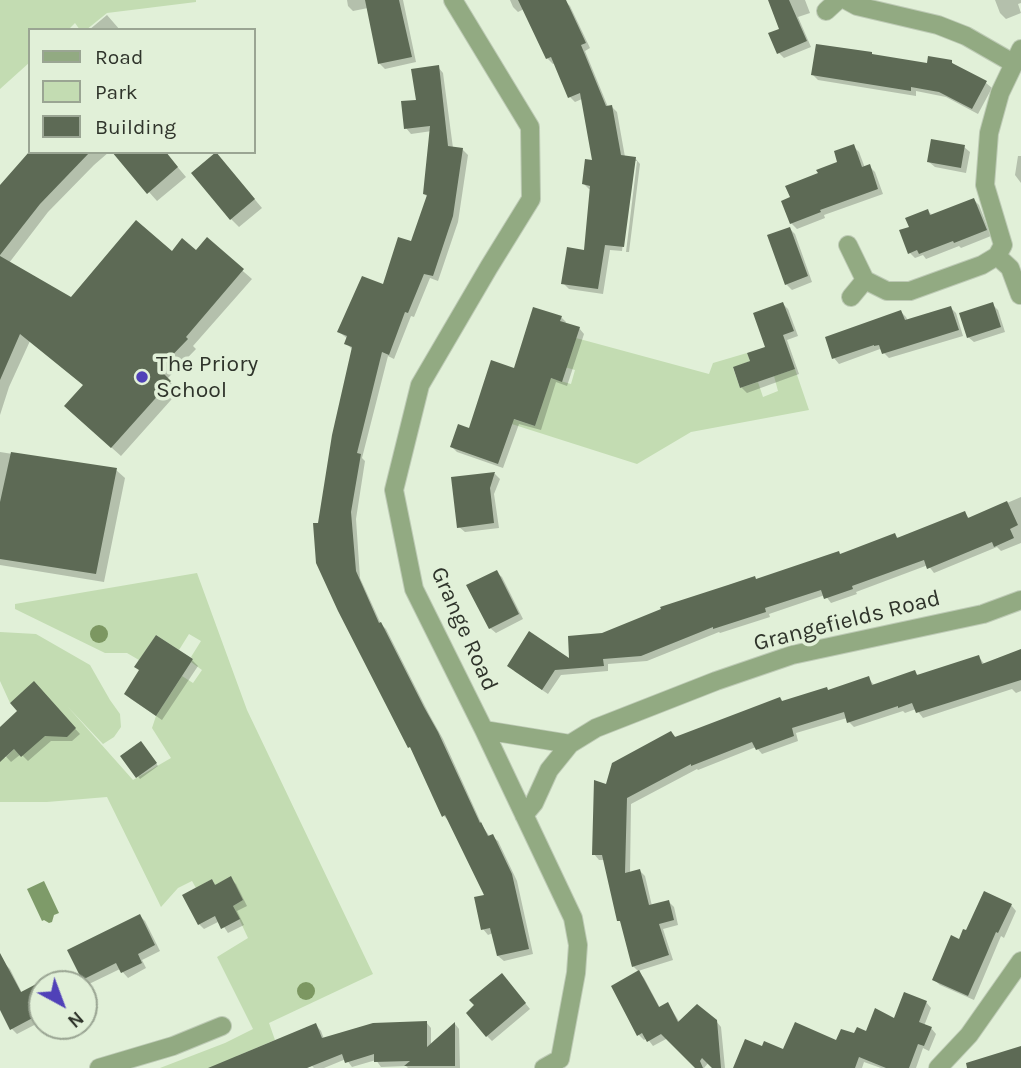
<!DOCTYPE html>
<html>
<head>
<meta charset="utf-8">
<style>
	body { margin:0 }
	#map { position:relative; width:1021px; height:1068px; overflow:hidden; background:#e1f0d8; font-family:Karla,sans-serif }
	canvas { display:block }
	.legend { position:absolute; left:28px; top:28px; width:228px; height:126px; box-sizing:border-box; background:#e1f0d8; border:2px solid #9aa593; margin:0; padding:9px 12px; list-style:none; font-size:21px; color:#2f342b }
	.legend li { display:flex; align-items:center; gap:14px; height:35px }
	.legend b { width:35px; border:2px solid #9aa593 }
	.north { position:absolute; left:28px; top:970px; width:70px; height:70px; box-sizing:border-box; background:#e1f0d8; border:2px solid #9aa593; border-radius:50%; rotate:139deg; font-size:19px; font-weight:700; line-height:28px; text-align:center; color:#2f342b }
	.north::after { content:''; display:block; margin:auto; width:24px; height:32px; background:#5041b8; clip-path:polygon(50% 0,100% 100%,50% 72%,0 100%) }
</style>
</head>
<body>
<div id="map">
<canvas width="1021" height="1068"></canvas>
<ul class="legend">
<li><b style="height:9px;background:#92aa82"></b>Road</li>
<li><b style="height:19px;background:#c3dcb2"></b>Park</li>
<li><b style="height:19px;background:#5d6a55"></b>Building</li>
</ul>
<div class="north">N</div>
</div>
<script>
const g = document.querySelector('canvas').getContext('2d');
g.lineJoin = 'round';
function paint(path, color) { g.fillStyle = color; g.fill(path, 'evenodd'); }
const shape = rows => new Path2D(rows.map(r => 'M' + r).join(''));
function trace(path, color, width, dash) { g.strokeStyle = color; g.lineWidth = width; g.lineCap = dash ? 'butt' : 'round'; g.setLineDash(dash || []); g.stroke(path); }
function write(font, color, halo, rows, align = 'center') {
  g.font = font + ' Karla,sans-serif'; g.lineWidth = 7; g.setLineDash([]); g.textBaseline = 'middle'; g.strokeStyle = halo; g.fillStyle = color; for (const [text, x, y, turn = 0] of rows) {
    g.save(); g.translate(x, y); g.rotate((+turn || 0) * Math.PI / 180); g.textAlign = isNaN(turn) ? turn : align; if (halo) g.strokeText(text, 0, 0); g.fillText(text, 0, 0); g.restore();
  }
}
const green = shape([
	[0,0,196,0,196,2,107,13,86,30,80,30,75,23,68,30,30,30,30,62,0,89],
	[576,338,709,374,713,363,747,353,750,361,733,368,740,388,758,382,763,397,778,391,774,376,795,369,809,410,691,432,637,464,496,419,497,414,535,426,541,408,525,403,550,378,571,384,575,370,554,364],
	[197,573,247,710,373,974,269,1023,275,1040,237,1056,242,1068,160,1068,225,1043,253,1029,217,957,248,938,233,906,243,900,231,877,215,885,212,879,196,888,192,881,178,888,161,907,107,797,47,802,0,802,0,753,5,758,14,749,21,757,34,682,10,703,0,681,0,632,36,634,90,665,110,700,120,714,121,727,114,737,103,744,68,707,133,780,171,758,152,728,156,716,182,676,193,683,202,670,191,662,193,659,191,657,201,641,189,634,179,650,156,635,139,660,127,653,105,653,15,609,15,604]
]);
const water = shape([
	[44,881,59,913,54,915,52,922,49,923,44,920,42,921,27,889]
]);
const shadow = shape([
	[347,0,403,0,416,62,385,69,380,64,368,8,353,11,348,6],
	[510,0,561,0,565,1,570,6,590,48,585,51,608,107,611,106,617,112,625,157,635,158,640,164,629,252,626,252,637,161,633,161,622,251,610,250,603,294,569,289,563,283,586,252,592,190,589,189,584,184,594,162,582,99,575,102,570,97,556,63,553,64,547,58,524,9,518,12,513,7],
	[770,0,805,0,810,13,798,17,811,47,784,58,779,53,782,30],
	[995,0,1021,0,1021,3,1018,4,1021,13,1006,19,1000,13],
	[107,15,120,30,89,30],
	[874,56,928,64,951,62,957,67,986,83,992,88,978,114,946,97,916,91,916,96,818,80,813,75],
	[438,67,443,73,453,148,462,149,468,155,458,222,438,281,430,278,414,317,411,316,394,359,388,356,362,458,365,461,356,519,360,578,381,624,386,629,429,714,443,739,483,827,490,837,492,836,498,841,517,881,533,954,504,961,498,956,493,933,488,935,483,929,486,896,449,821,444,816,413,751,410,747,319,524,352,349,346,343,348,339,339,332,384,287,412,244,428,197,424,194,432,131,411,134,406,128,418,101],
	[853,146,859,152,865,168,869,166,875,172,883,194,824,215,825,218,797,229,791,223,792,198,820,174,840,163],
	[964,147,970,152,966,173,935,167,929,162],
	[33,152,109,152,94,165,48,212,9,263,72,299,172,253,196,253,207,240,252,279,193,346,196,349,167,379,179,391,121,456,75,415,85,386,30,341,9,387,0,415,0,189],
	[165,152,186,177,157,201,149,192],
	[1018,156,1021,156,1021,183,1015,175],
	[224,163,262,208,239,227,231,219],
	[974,200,979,205,991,236,961,248,959,246,926,259,923,255,915,258,910,253,911,228,928,211,933,216],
	[790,229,795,234,812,282,792,290,786,284],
	[783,304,788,309,798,336,787,340,799,374,747,393,741,387,753,362,767,348],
	[992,304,998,310,1005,332,974,342,968,337],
	[951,308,956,313,963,336,889,358,880,349,839,364,834,358,827,338,901,312,906,317,908,321],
	[561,317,566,322,565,324,579,328,584,334,567,386,556,382,541,430,519,424,503,468,457,452,452,447,470,430,515,370],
	[0,452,116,470,125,478,104,582,0,565],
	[495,474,500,479,494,494,499,528,465,532,459,527,453,479],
	[1021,497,1021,543,1001,551,997,547,934,573,928,565,856,592,857,594,831,603,825,595,769,614,770,617,720,633,719,632,647,661,608,664,608,671,561,675,548,694,514,671,571,662,603,635,757,581,841,555,895,535,899,539,964,513,970,519],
	[496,572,502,577,523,619,496,633,490,628],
	[156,637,192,660,198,666,162,720,131,699,126,694,141,671],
	[1021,651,1021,691,1016,693,1012,689,923,718,916,709,905,713,903,711,854,727,849,722,847,718,796,733,798,741,762,754,756,747,698,770,697,769,631,804,630,874,640,871,645,876,652,906,669,902,674,907,678,925,663,929,673,960,638,971,633,966,622,924,619,920,604,860,599,860,594,854,608,787,671,733,677,738,783,702,829,691,868,678,875,686,914,672,919,676,979,657,985,665],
	[34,684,80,734,72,741,51,741,28,761,21,754,11,762,0,750,0,729,20,711],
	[143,745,158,766,140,779,122,756],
	[231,879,236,884,247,906,237,911,244,925,228,933,220,921,204,929,199,924,212,881,217,886],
	[1011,905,1016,911,1004,938,1001,936,974,1000,940,985,934,980,959,941],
	[140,916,145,921,160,951,142,960,146,968,128,978,120,969,89,984,84,979],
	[5,964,10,969,22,993,42,985,42,1021,17,1034,12,1029,0,1006,0,966],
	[639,972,644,978,660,1008,667,1004,672,1010,680,1023,716,1021,721,1027,725,1068,715,1068,709,1062,704,1068,698,1068,668,1038,653,1046,647,1038,644,1040,639,1035],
	[507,981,530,1009,492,1041,487,1036],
	[926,1002,931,1008,924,1026,931,1028,936,1034,929,1051,923,1048,916,1068,881,1068,864,1062,862,1068,734,1068,763,1048,784,1051,837,1042,867,1033,895,1020],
	[426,1022,431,1028,431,1045,455,1024,459,1029,460,1068,408,1068,406,1066,381,1067,376,1060,352,1067,346,1059,324,1068,314,1068,312,1066,307,1068,243,1068,316,1025,321,1031,324,1039]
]);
const building = shape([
	[365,0,399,0,412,57,378,64],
	[518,0,566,0,586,43,581,45,606,106,612,105,621,155,636,157,624,247,605,245,598,289,561,284,567,247,584,250,590,186,582,184,585,159,592,160,580,93,568,98,551,57,546,59],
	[768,0,789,0,807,41,777,54,768,33,779,29],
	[816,44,872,52,872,54,927,63,928,56,952,60,952,63,987,81,972,109,939,92,911,87,911,91,811,75],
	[439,65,448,146,463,148,453,216,433,276,424,274,408,313,405,312,389,355,382,352,357,453,361,454,351,512,356,571,379,623,381,622,424,707,438,732,480,823,481,822,488,836,493,834,512,874,529,949,497,956,490,928,481,930,474,897,484,895,445,815,442,817,410,747,408,748,338,611,316,563,313,523,318,523,332,435,352,347,344,344,347,336,337,332,362,276,383,284,398,237,411,241,427,195,423,194,430,126,404,129,401,101,416,100,411,69],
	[931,139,965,145,961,168,927,162],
	[854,144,862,167,870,164,878,189,820,210,821,212,790,224,781,201,790,197,785,186,818,173,816,170,837,162,834,151],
	[29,152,90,152,40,204,0,255,0,185],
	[112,152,166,152,178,167,147,194],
	[216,152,255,199,230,220,191,173],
	[974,198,987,230,954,243,953,241,919,254,917,250,908,254,899,230,909,227,905,218,928,209,930,215],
	[136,220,172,251,182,238,196,250,207,237,244,269,186,337,188,339,159,369,171,381,111,448,64,406,83,385,20,334,0,380,0,256,71,297],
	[790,227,808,276,785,285,767,235],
	[783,302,794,331,783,335,795,369,740,388,733,367,750,361,747,353,765,347,753,313],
	[993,302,1001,327,967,338,959,313],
	[951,306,959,330,882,354,879,345,874,346,874,345,832,359,825,337,901,310,905,320],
	[533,307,562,316,560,321,580,327,562,382,551,378,535,426,514,419,498,464,450,447,458,424,469,428,491,360,514,368],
	[11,452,117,468,96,574,0,559,0,502],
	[495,472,490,488,494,523,457,528,451,477],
	[1007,501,1018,525,1010,529,1014,538,994,547,992,542,927,569,924,560,852,586,853,589,824,599,821,590,765,608,766,612,713,629,713,627,641,656,603,659,604,666,555,670,542,690,507,666,529,631,569,658,568,636,602,633,661,609,660,607,728,585,755,576,756,579,839,551,840,554,895,533,897,538,965,511,968,518],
	[497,570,519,614,489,629,466,585],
	[156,635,193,659,156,716,124,694,139,670,134,667],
	[1021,649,1021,680,916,713,912,703,898,708,898,706,847,723,844,712,792,728,794,736,756,750,752,742,691,766,691,764,627,798,625,873,640,869,649,905,669,900,674,920,659,924,669,955,632,967,620,921,617,921,602,855,592,855,594,780,606,784,612,763,671,731,675,737,780,697,782,701,827,687,828,690,869,676,872,685,915,670,917,675,979,655,982,664],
	[34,681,76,728,67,737,45,736,21,757,14,749,0,762,0,727,17,711,10,703],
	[141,741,157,763,136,778,120,756],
	[231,876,243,900,233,906,240,919,221,929,215,916,198,925,182,895,212,879,215,885],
	[984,891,1012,904,998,933,996,932,968,996,932,980,951,935,959,939,963,929,966,930],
	[140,914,155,945,138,954,142,963,121,973,116,963,82,980,67,950],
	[0,953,21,992,42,981,42,1013,10,1030,0,1010],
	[639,970,659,1007,668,1002,678,1022,697,1004,717,1020,721,1068,712,1068,702,1058,700,1061,703,1068,695,1068,661,1034,647,1042,642,1033,637,1036,611,986],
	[502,973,526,1003,486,1037,466,1013,474,1005,469,1000],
	[904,992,927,1001,919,1022,932,1027,924,1046,918,1044,909,1068,886,1068,859,1057,855,1068,733,1068,745,1039,762,1046,764,1041,783,1049,795,1022,836,1040,841,1029,854,1033,857,1027,866,1031,875,1008,894,1018],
	[427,1021,427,1047,455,1022,455,1066,404,1066,410,1061,374,1062,374,1054,345,1063,342,1054,307,1068,208,1068,316,1023,322,1038,373,1023],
	[1021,1046,1021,1068,967,1068,966,1063]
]);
const street = shape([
	[453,0,530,127,531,199,489,267,420,385,394,490,414,589,484,730,573,918,578,945,576,973,560,1059],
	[846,0,857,6,938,25,966,36,1013,63],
	[826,11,838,0],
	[848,245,865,280,887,291,910,291,982,265,997,256],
	[1020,295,1010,268,997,256,1003,245,985,185,989,133,1000,93,1021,49],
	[851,297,865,280],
	[484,730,570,744],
	[524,815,534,803,549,770,570,744,596,728,716,681,792,655,983,614,1021,600],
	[99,1068,173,1046,222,1026],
	[544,1068,560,1059],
	[938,1068,969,1035,1021,961]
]);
const trees = [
	[99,634],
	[306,991]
];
const markers = [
	[142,377,7,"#5041b8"]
];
const poiNames = [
	["The Priory",156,364],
	["School",156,390]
];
const streetNames = [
	["Grangefields Road",847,621,-14],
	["Grange Road",464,629,66]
];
paint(green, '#c3dcb2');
paint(water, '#7e9b69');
paint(shadow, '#0003');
paint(building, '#5d6a55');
trace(street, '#bdcab5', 20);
trace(street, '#92aa82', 18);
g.fillStyle = '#7c9761';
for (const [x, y] of trees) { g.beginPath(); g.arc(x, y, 9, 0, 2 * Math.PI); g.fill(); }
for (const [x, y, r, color] of markers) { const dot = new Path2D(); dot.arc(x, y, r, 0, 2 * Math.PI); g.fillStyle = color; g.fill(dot); trace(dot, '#e1f0d8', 2.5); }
write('23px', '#2f342b', '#e1f0d8', poiNames, 'left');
write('23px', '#2f342b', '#e1f0d8', streetNames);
</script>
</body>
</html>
